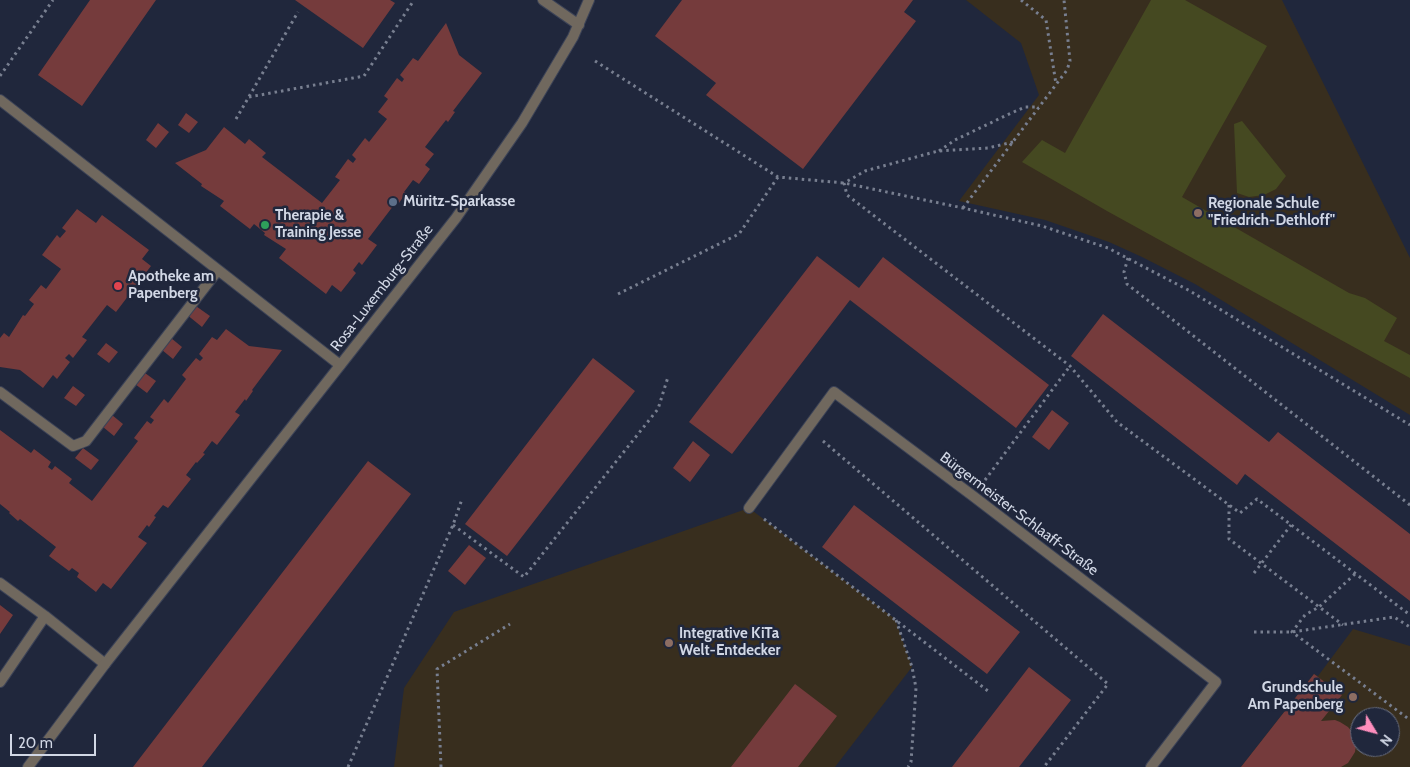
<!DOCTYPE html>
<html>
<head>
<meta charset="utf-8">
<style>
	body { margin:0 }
	#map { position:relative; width:1410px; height:767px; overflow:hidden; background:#20273c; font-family:Cabin,sans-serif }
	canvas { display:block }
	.north { position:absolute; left:1350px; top:707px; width:50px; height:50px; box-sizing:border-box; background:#20273c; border:1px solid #676d80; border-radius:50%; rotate:127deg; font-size:14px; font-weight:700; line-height:20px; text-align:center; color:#d1d7e5 }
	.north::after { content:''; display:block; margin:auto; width:18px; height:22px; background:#fe8ebd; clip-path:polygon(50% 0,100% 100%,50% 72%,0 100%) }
	.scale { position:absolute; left:10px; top:734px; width:86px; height:22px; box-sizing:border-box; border:2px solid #d1d7e5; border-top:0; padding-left:6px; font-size:15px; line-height:18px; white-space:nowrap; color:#d1d7e5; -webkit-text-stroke:4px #20273c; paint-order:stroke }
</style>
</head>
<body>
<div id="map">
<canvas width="1410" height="767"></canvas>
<div class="north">N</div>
<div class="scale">20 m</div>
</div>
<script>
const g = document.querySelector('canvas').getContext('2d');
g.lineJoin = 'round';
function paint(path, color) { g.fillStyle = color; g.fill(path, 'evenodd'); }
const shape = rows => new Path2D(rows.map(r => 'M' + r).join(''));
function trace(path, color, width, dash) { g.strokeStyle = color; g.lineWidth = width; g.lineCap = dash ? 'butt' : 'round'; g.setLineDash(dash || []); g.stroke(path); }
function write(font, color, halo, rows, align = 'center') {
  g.font = font + ' Cabin,sans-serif'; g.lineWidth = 5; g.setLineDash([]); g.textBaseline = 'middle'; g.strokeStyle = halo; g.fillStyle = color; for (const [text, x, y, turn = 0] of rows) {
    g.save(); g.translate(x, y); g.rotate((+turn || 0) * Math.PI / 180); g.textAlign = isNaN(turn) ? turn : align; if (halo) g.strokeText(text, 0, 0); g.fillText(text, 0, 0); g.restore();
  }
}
const education = shape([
	[966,0,1282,0,1410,258,1410,415,1195,284,1142,257,1109,242,1045,220,959,201,1039,95,1021,43],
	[749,508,895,619,912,667,835,767,394,767,404,688,454,612],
	[1353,629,1410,646,1410,767,1241,767,1314,674,1318,676],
	[1360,717,1390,717,1390,747,1360,747]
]);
const green = shape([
	[1151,0,1185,0,1267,46,1182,197,1349,293,1365,298,1397,318,1384,341,1410,355,1410,378,1107,211,1022,162,1042,140,1065,153],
	[1242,121,1286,176,1276,189,1264,195,1249,197,1237,193,1234,124]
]);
const building = shape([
	[90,0,156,0,82,106,38,75],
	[295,0,390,0,395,3,363,48],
	[682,0,913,0,904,12,916,21,803,169,706,95,716,83,655,36],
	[446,23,459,55,482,73,453,111,455,112,448,122,446,120,425,147,434,154,425,165,430,169,419,184,413,180,404,192,406,193,399,203,397,201,368,239,377,245,362,265,359,262,353,270,356,273,341,292,332,285,326,294,279,258,286,249,264,235,265,233,254,224,250,229,220,206,224,201,201,186,202,184,175,163,206,150,224,127,245,144,249,139,266,153,262,157,322,203,340,180,335,177,348,159,353,163,356,159,352,155,365,138,369,142,387,119,378,112,388,99,384,96,397,78,402,82,404,79,400,75,413,58,418,61],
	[186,113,198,122,189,133,178,125],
	[158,123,169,132,156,148,146,140],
	[77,209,96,223,102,215,149,250,142,259,151,266,116,312,107,305,82,337,87,340,73,358,69,354,65,358,70,362,57,379,53,375,43,388,20,370,0,367,0,338,4,333,9,337,23,315,25,316,34,304,29,300,41,285,46,289,61,269,42,255,57,235,60,238,66,231,62,228],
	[817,256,859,288,883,257,1049,385,1016,428,850,300,732,454,689,422],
	[193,304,210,316,202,327,186,314],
	[1103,314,1269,442,1278,432,1410,534,1410,601,1245,474,1237,485,1071,356],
	[226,329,249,346,282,350,252,390,253,391,246,401,245,399,235,412,240,415,217,445,212,441,203,453,205,454,197,463,196,462,186,475,191,479,168,508,163,505,154,516,156,517,149,527,147,525,138,537,147,543,111,589,103,583,96,592,77,577,79,573,72,568,69,571,49,556,56,547,20,519,18,521,9,513,10,512,0,504,0,430,31,453,34,449,51,462,48,467,52,470,55,466,72,479,69,483,92,501,138,441,134,438,147,421,151,424,154,420,150,417,164,399,168,403,186,379,182,375,196,358,200,361,203,358,199,354,212,337,217,340],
	[171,338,182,347,173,359,162,350],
	[106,343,118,352,109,363,97,354],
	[593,358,635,391,507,556,465,524],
	[145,373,156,381,147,393,135,384],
	[73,386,85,395,76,406,64,398],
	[1052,410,1069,423,1049,450,1032,437],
	[112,415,123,424,114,436,103,427],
	[693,441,710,455,690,482,673,468],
	[83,448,99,460,91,470,75,458],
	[368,461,411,494,202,767,133,767],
	[854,505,1020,632,987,674,822,547],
	[469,545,486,558,465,585,448,571],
	[0,605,13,615,0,634],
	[1029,667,1071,700,1019,767,952,767],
	[1314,674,1342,695,1321,721,1335,720,1340,722,1348,727,1353,733,1356,744,1355,752,1348,763,1341,767,1241,767],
	[795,684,837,716,798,767,731,767]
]);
const path = shape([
	[1021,0,1046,20,1056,84],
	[595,61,778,177,844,183,963,208,1042,226,1108,248,1190,291,1410,425],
	[0,76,53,0],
	[249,97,364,76,414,0],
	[236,119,298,12],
	[1013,142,988,148,938,151,865,171,844,183,847,195,1070,366,1117,422,1240,513,1257,499,1410,615],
	[939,151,955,140,1007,115,1025,107,1039,107],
	[963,208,1067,70,1070,61,1064,0],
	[1128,258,1124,272,1127,284,1410,505],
	[618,294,739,234,778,177],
	[823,441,1108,684,1044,767],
	[985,480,1070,366],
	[1229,505,1229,539,1343,625],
	[764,519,988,691],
	[453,525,524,577,658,409,668,377],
	[1254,573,1291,525],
	[1355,574,1319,607,1305,615,1292,632,1410,720],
	[896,620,912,667,916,688,911,762,908,767],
	[1254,632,1292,632,1394,617,1410,627],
	[348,767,453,525,462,499],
	[441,767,437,669,510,624]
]);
const lane = shape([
	[0,100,340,365],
	[0,392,73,446,86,441,218,270],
	[0,583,45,616,105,664],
	[0,682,45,616]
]);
const street = shape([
	[543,0,579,25],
	[749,508,834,392,973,496,1216,682,1151,767],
	[28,767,105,664,456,218,522,123,573,37,589,0]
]);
const markers = [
	[393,202,5,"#5c6f8a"],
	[1198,213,5,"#8d6e63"],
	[265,225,5,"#2e9e5b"],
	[118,286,5,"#e0444e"],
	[669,643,5,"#8d6e63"],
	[1353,697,5,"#8d6e63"]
];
const poiNames = [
	["Müritz-Sparkasse",403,202],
	["Regionale Schule",1208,204],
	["\"Friedrich-Dethloff\"",1208,221],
	["Therapie &",275,216],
	["Training Jesse",275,233],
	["Apotheke am",128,277],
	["Papenberg",128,294],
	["Integrative KiTa",679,634],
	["Welt-Entdecker",679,651],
	["Grundschule",1343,688,"right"],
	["Am Papenberg",1343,705,"right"]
];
const streetNames = [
	["Rosa-Luxemburg-Straße",382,288,-52],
	["Bürgermeister-Schlaaff-Straße",1019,514,37]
];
paint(education, '#382e1e');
paint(green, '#454921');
paint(building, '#753b3c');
trace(lane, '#3c4357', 12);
trace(street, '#3c4357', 12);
trace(path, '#787f90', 3, [2.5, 4]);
trace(lane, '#70685e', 10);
trace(street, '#70685e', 10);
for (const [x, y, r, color] of markers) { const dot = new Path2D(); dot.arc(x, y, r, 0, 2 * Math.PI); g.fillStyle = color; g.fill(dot); trace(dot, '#20273c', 2); }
write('bold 15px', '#d1d7e5', '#20273c', poiNames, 'left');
write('15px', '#d1d7e5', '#20273c', streetNames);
</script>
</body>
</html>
